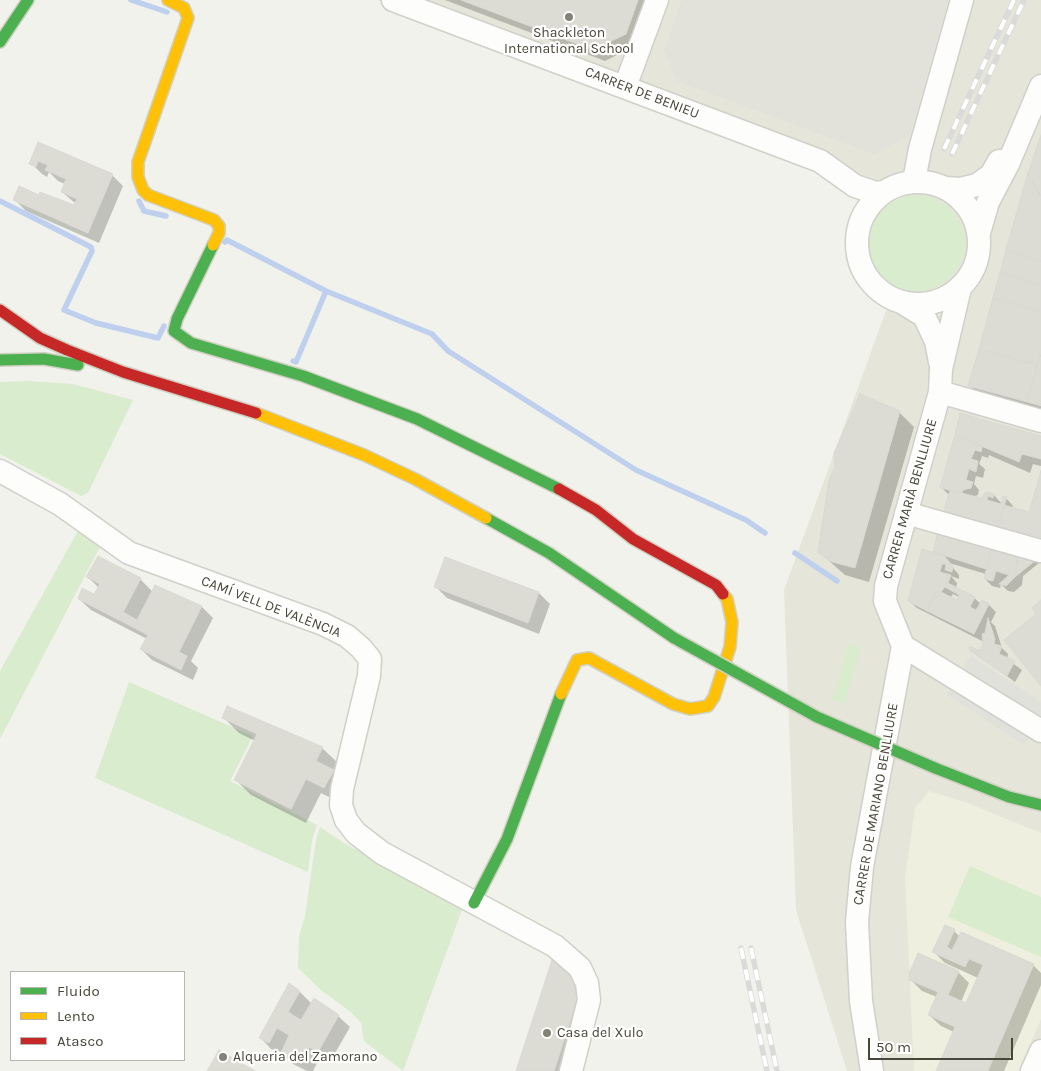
<!DOCTYPE html>
<html>
<head>
<meta charset="utf-8">
<style>
	body { margin:0 }
	#map { position:relative; width:1041px; height:1071px; overflow:hidden; background:#f2f2ec; font-family:Karla,sans-serif }
	canvas { display:block }
	.legend { position:absolute; left:10px; top:971px; width:175px; height:90px; box-sizing:border-box; background:#fff; border:1px solid #b6b5af; margin:0; padding:6px 9px; list-style:none; font-size:15px; color:#484638 }
	.legend li { display:flex; align-items:center; gap:10px; height:25px }
	.legend b { width:25px; border:1px solid #b6b5af }
	.scale { position:absolute; left:868px; top:1038px; width:145px; height:22px; box-sizing:border-box; border:2px solid #484638; border-top:0; padding-left:6px; font-size:15px; line-height:18px; white-space:nowrap; color:#484638; -webkit-text-stroke:4px #fff; paint-order:stroke }
</style>
</head>
<body>
<div id="map">
<canvas width="1041" height="1071"></canvas>
<ul class="legend">
<li><b style="height:6px;background:#4caf50"></b>Fluido</li>
<li><b style="height:6px;background:#ffc107"></b>Lento</li>
<li><b style="height:6px;background:#c62828"></b>Atasco</li>
</ul>
<div class="scale">50 m</div>
</div>
<script>
const g = document.querySelector('canvas').getContext('2d');
g.lineJoin = 'round';
function paint(path, color) { g.fillStyle = color; g.fill(path, 'evenodd'); }
const shape = rows => new Path2D(rows.map(r => 'M' + r).join(''));
function trace(path, color, width, dash) { g.strokeStyle = color; g.lineWidth = width; g.lineCap = dash ? 'butt' : 'round'; g.setLineDash(dash || []); g.stroke(path); }
function write(font, color, halo, rows, align = 'center') {
  g.font = font + ' Karla,sans-serif'; g.lineWidth = 4.5; g.setLineDash([]); g.textBaseline = 'middle'; g.strokeStyle = halo; g.fillStyle = color; for (const [text, x, y, turn = 0] of rows) {
    g.save(); g.translate(x, y); g.rotate((+turn || 0) * Math.PI / 180); g.textAlign = isNaN(turn) ? turn : align; if (halo) g.strokeText(text, 0, 0); g.fillText(text, 0, 0); g.restore();
  }
}
const residential = shape([
	[377,0,1041,0,1041,1071,847,1071,796,910,784,590,925,204,820,161]
]);
const industrial = shape([
	[682,0,948,0,909,136,874,154,677,81,664,50]
]);
const education = shape([
	[929,791,965,802,1041,833,1041,1019,1019,1071,914,1071,905,878,915,808]
]);
const green = shape([
	'869 243a48 48 0 1 1 96 0a48 48 0 1 1-96 0Z',
	[28,381,73,384,133,400,88,493,81,496,0,454,0,382],
	[78,531,101,545,0,739,0,671],
	[849,643,861,647,845,704,832,700],
	[129,682,253,736,230,781,317,825,312,840,308,872,95,778],
	[320,827,344,843,463,907,403,1071,364,1041,361,1023,352,1013,321,990,298,968,299,936,305,916,316,840],
	[970,866,1041,897,1041,957,948,917]
]);
const parking = shape([
	[971,656,1041,702,1041,720,1024,745,946,694]
]);
const shadow = shape([
	[445,0,653,0,637,45,605,61],
	[1041,139,1041,414,981,397,970,385],
	[39,144,112,175,123,186,99,243,26,211,15,200,40,196,75,207,76,204,62,192,65,184,58,181,49,172,47,177,42,174,31,163],
	[899,412,914,427,869,582,845,575,819,552],
	[956,435,1041,437,1041,466,1033,464,1030,473,989,455,988,458,982,456,979,464,985,469,983,478,976,476,974,484,979,490,978,495,971,497,982,499,987,494,994,495,1002,504,1006,498,1013,506,1012,508,1030,513,1041,470,1041,549,953,518,945,511,949,495,941,487,960,438],
	[939,532,1036,560,1039,563,1023,576,1022,585,1014,592,1008,591,1001,584,1000,588,992,586,985,579,986,574,949,563,959,575,959,579,951,576,957,583,956,588,974,598,981,604,982,602,989,605,996,612,991,622,995,626,1002,648,1008,654,1007,659,1022,670,1015,682,971,650,980,652,984,646,984,637,982,641,917,608,909,601,933,554],
	[953,594,959,597,957,601,950,598],
	[446,558,539,593,550,604,539,634,447,598,436,587],
	[88,577,140,579,153,592,202,607,213,618,191,661,198,668,193,680,152,660,141,649,147,639,91,610,79,599,94,595,99,588],
	[224,718,322,748,337,762,333,771,348,786,339,802,321,793,306,823,251,795,236,780,255,741,239,733],
	[954,931,960,937,1033,965,1041,973,1041,985,1004,1071,937,1071,954,1032,941,1026,929,1015,937,997,922,991,910,979,958,972,969,983,961,1002,966,1004,978,978,945,963,934,952],
	[579,980,574,1071,517,1071],
	[300,992,312,1004,338,1016,350,1027,330,1062,320,1057,313,1071,307,1071,293,1064,281,1052,271,1049,260,1037]
]);
const stream = shape([
	[131,0,167,12],
	[0,201,91,247,92,251,64,310,96,323,158,338,164,326],
	[139,201,144,211,166,216],
	[225,242,227,240,326,291,432,334,448,351,636,470,746,520,765,533],
	[293,361,296,362,326,291],
	[795,553,837,581]
]);
const building = shape([
	[461,0,638,0,626,34,593,50,461,0],
	[1041,135,1041,196,1040,196,1028,173,1041,135],
	[38,142,113,174,88,233,13,200,19,186,39,195,40,192,74,205,77,199,61,192,66,179,45,170,48,165,38,161,36,167,29,164,38,142],
	[1028,173,1041,196,1041,261,1006,250,1028,173],
	[1006,250,1041,261,1041,285,1000,273,1006,250],
	[1000,273,1041,285,1041,312,993,298,1000,273],
	[993,298,1041,312,1041,353,1037,365,979,349,993,298],
	[979,349,1037,365,1027,402,968,386,979,349],
	[1040,356,1041,357,1041,406,1027,402,1040,356],
	[860,394,900,411,855,568,829,561,818,552,829,480,835,467,834,453,860,394],
	[960,413,1041,436,1041,459,1022,454,1019,462,955,435,960,413],
	[955,435,982,447,981,452,975,450,971,459,978,461,976,472,969,469,966,480,973,482,971,488,963,490,962,493,940,488,955,435],
	[1041,472,1041,542,997,528,1004,505,1029,512,1041,472],
	[950,490,981,498,986,492,994,494,993,498,988,496,987,500,1001,504,1003,496,1007,497,997,528,944,511,950,490],
	[938,531,992,546,986,569,933,552,938,531],
	[992,546,1019,554,1015,577,1006,586,999,584,1009,575,996,571,993,581,984,579,992,546],
	[922,549,944,556,953,566,952,572,945,570,946,564,942,564,940,572,951,575,948,583,941,592,937,590,927,611,908,601,922,549],
	[1019,554,1037,559,1015,577,1018,563,1016,563,1019,554],
	[98,556,141,578,119,620,78,599,82,588,94,594,100,584,86,577,98,556],
	[445,557,539,592,528,623,434,587,445,557],
	[948,583,975,597,970,607,976,610,982,600,989,604,974,634,927,611,937,590,957,600,959,595,945,587,948,583],
	[155,585,202,606,179,652,187,656,181,670,140,649,148,635,119,620,123,612,137,620,155,585],
	[1041,600,1041,686,1004,640,1036,614,1032,608,1041,600],
	[988,618,995,639,994,644,1002,646,999,654,1015,661,1007,676,969,650,970,647,979,650,983,645,982,634,985,633,988,618],
	[227,706,323,747,316,761,334,770,324,788,306,779,291,809,234,780,257,734,222,718,227,706],
	[945,925,955,929,947,947,952,950,961,932,1034,964,988,1071,936,1071,955,1027,928,1015,938,992,909,980,909,974,918,953,959,971,948,995,966,1003,983,965,969,959,965,967,932,952,945,925],
	[553,957,579,981,575,993,579,994,554,1071,516,1071,553,957],
	[289,983,300,991,288,1012,301,1020,314,998,339,1015,318,1052,309,1047,301,1063,281,1053,289,1035,277,1028,269,1043,259,1038,289,983],
	[219,1050,241,1063,255,1071,207,1071,219,1050]
]);
const street = shape([
	[393,0,820,161,855,186,876,193,883,192],
	[625,87,657,0],
	[914,181,920,149,962,0],
	'857 243a61 61 0 1 1 122 0a61 61 0 1 1-122 0Z',
	[946,188,960,189,977,185,991,175,999,161],
	[979,233,988,202,1008,164,1041,86],
	[903,303,924,316,936,341,940,362],
	[940,392,1041,421],
	[0,471,60,504,129,553,323,624,347,636,361,648,370,659,369,676,342,789,341,805,346,820,356,833,382,853,555,946,580,968,587,983,589,1000,571,1071],
	[906,513,1040,551],
	[903,646,1041,731],
	[872,1071,861,1001,857,922,862,867,903,646,885,601,886,586,940,392,941,369,960,288],
	[1032,1071,1041,1051]
]);
const fast = shape([
	[0,42,28,0],
	[213,245,177,319,174,331,191,343,303,376,417,419,559,489],
	[0,360,44,359,78,365],
	[486,518,549,553,674,638],
	[935,768,1009,797,1041,805],
	[474,903,507,839,561,694]
]);
const slow = shape([
	[168,0,184,8,188,18,138,162,138,177,143,190,148,195,214,220,219,226,219,233,213,245],
	[256,413,364,455,415,479,486,518],
	[561,694,577,660,589,658,673,704,690,709,708,706,714,697,730,647,732,622,727,599,723,594]
]);
const jam = shape([
	[0,310,40,338,67,350,123,372,256,413],
	[559,489,596,510,633,539,716,585,723,594]
]);
const rail = shape([
	[944,149,1014,0],
	[952,154,1024,0],
	[741,948,767,1071],
	[751,948,777,1071]
]);
const fastBridge = shape([
	[674,638,817,717,935,768]
]);
const markers = [
	[569,17,5,"#848277"],
	[547,1033,5,"#848277"],
	[223,1057,5,"#848277"]
];
const poiNames = [
	["Shackleton",569,33,"center"],
	["International School",569,49,"center"],
	["Casa del Xulo",557,1033],
	["Alqueria del Zamorano",233,1057]
];
const streetNames = [
	["CARRER DE BENIEU",642,93,21],
	["CARRER MARIÀ BENLLIURE",910,499,-74],
	["CAMÍ VELL DE VALÈNCIA",271,607,21],
	["CARRER DE MARIANO BENLLIURE",876,804,-80]
];
paint(residential, '#e5e5da');
paint(industrial, '#e2e1da');
paint(education, '#efefdf');
paint(green, '#d9eccd');
paint(parking, '#e1e1dc');
paint(shadow, '#0003');
trace(stream, '#bed0ee', 5.5);
paint(building, '#dcdbd4');
trace(building, '#dad9d2', 1);
trace(street, '#d0d0ca', 25);
trace(fast, '#d0d0c3', 14);
trace(slow, '#d0d0c3', 14);
trace(jam, '#d0d0c3', 14);
trace(street, '#fdfdfc', 22);
trace(fast, '#4caf50', 11);
trace(slow, '#ffc107', 11);
trace(jam, '#c62828', 11);
trace(rail, '#dadad9', 5.5);
trace(rail, '#fff', 4, [11]);
trace(fastBridge, '#d0d0c3', 14, []);
trace(fastBridge, '#4caf50', 11);
for (const [x, y, r, color] of markers) { const dot = new Path2D(); dot.arc(x, y, r, 0, 2 * Math.PI); g.fillStyle = color; g.fill(dot); trace(dot, '#fff', 2); }
write('14px', '#484638', '#fff', poiNames, 'left');
write('14px', '#484638', '#fff', streetNames);
</script>
</body>
</html>
